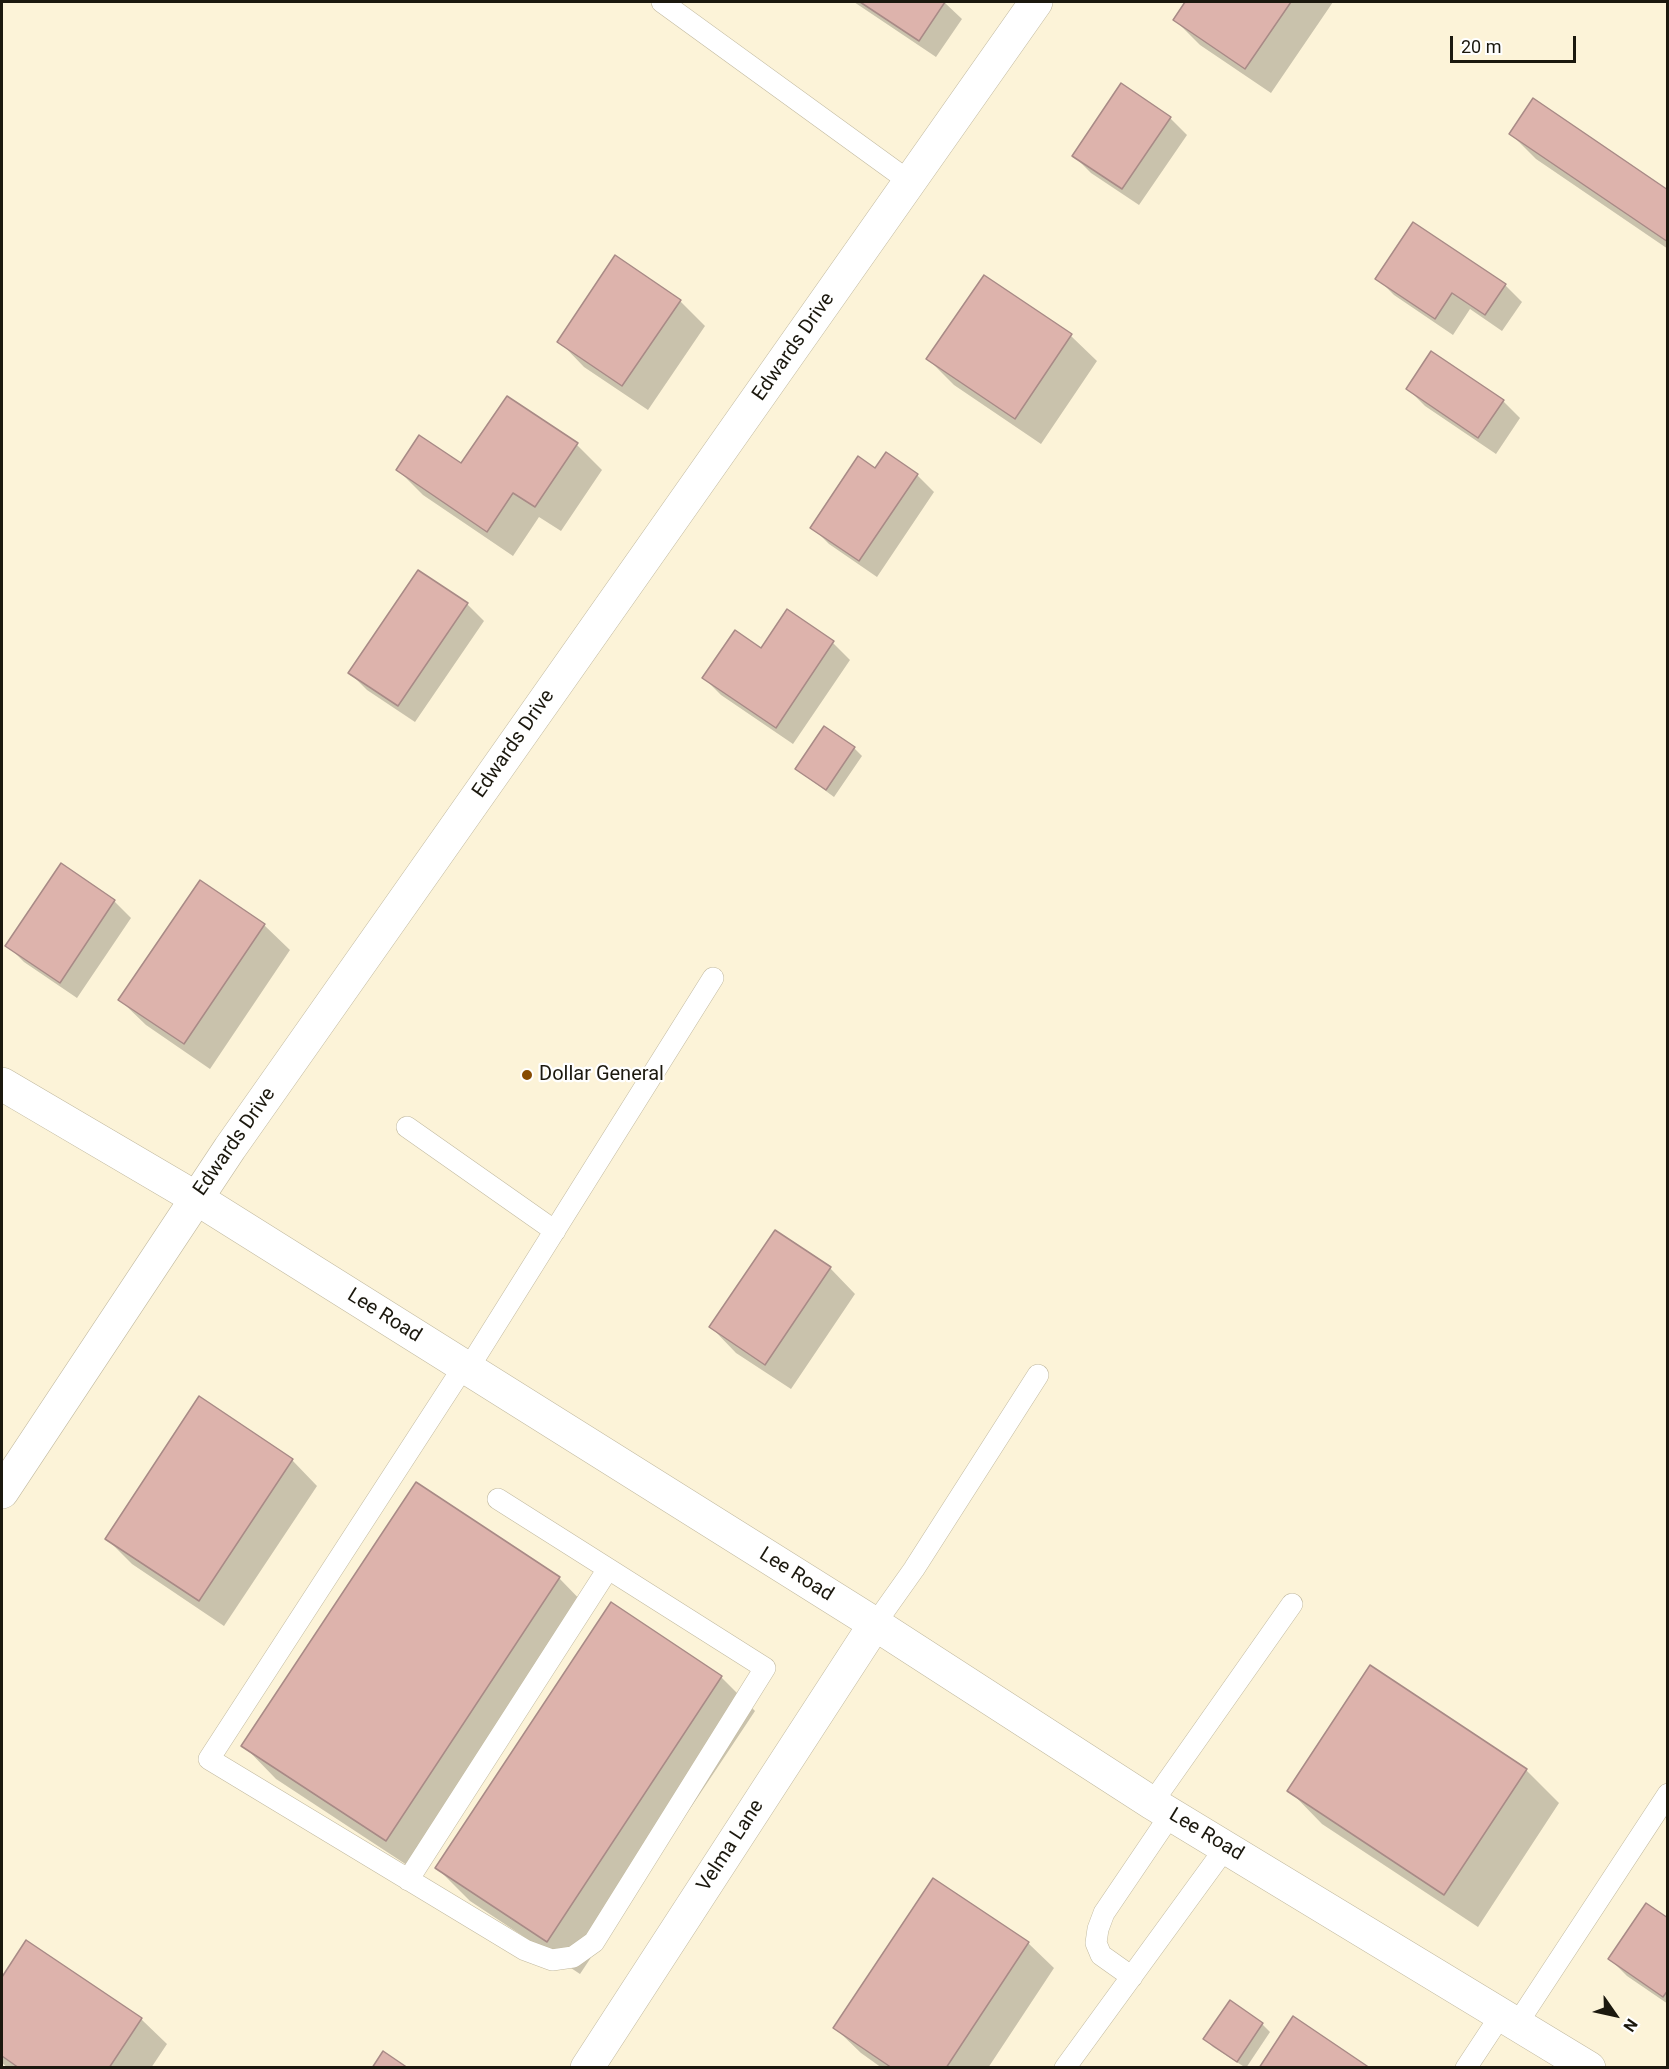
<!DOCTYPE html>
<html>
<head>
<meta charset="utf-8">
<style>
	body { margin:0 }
	#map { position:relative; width:1669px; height:2069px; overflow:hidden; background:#fcf3d8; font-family:Roboto,sans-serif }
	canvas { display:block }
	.frame { position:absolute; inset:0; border:3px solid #1b180e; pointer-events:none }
	.north { position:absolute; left:1585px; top:1985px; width:60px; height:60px; -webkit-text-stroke:4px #fff; paint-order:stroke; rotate:124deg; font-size:16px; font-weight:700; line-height:24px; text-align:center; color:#1b180e }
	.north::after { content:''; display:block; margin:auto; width:21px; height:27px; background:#1b180e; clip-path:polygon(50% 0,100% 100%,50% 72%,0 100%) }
	.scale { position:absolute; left:1450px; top:36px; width:126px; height:27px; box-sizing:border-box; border:3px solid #1b180e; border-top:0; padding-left:8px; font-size:18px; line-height:21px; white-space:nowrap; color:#1b180e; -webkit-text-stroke:4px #fff; paint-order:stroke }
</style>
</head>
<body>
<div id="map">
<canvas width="1669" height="2069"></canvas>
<div class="frame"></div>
<div class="north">N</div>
<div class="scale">20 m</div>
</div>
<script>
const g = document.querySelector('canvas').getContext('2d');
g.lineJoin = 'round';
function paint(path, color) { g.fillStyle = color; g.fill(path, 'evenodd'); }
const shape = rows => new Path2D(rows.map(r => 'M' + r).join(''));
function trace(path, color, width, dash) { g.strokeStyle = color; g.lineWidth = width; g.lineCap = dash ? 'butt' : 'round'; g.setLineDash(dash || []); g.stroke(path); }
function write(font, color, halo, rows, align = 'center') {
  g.font = font + ' Roboto,sans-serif'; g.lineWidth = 4.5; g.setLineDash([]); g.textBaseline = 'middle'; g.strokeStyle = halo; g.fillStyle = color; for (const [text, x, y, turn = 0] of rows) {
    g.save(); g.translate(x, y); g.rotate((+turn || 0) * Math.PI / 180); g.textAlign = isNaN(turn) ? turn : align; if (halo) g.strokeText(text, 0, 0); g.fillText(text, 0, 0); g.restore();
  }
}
const shadow = shape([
	[854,2,944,2,962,19,936,57],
	[1187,2,1333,2,1271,93,1200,45,1175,20],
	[1170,118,1187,135,1139,205,1091,173,1074,156],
	[1511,134,1668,192,1668,249,1536,159],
	[984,277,1071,336,1097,361,1041,444,954,385,928,359],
	[1377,278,1505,285,1522,302,1502,331,1470,309,1453,335,1394,295],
	[680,301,705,326,648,410,584,367,559,341],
	[1408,389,1503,401,1520,418,1496,454,1425,406],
	[577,445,602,470,561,531,539,517,513,556,423,495,398,470,461,466],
	[875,470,917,475,934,492,877,577,829,544,812,527],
	[467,604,484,621,415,722,367,690,350,673],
	[787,612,833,643,850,660,793,744,721,695,704,678,762,650],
	[854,748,862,756,834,797,796,769],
	[61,865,114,901,131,918,77,998,24,962,7,945],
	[200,882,264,925,290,950,210,1069,146,1025,120,1000],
	[830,1268,855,1294,791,1389,736,1353,711,1327],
	[292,1460,317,1486,224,1626,132,1564,107,1539],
	[416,1484,559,1578,592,1612,419,1873,276,1779,243,1745],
	[612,1604,722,1678,755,1711,580,1974,470,1901,437,1868],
	[1371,1667,1526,1770,1559,1803,1478,1927,1322,1824,1289,1790],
	[1668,1920,1668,2004,1627,1976,1610,1959],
	[27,1942,141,2019,167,2044,151,2068,8,2068,2,2063,2,1980],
	[1028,1943,1054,1968,988,2068,882,2068,861,2053,835,2028],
	[1262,2024,1270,2032,1246,2068,1213,2047,1205,2039]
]);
const building = shape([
	[860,2,945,2,919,41,860,2],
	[1185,2,1291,2,1245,69,1173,20,1185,2],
	[1121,83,1171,117,1122,189,1072,156,1121,83],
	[1533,98,1668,190,1668,242,1509,134,1533,98],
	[1413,222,1506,284,1485,315,1452,293,1435,319,1375,279,1413,222],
	[615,255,681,300,622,386,557,342,615,255],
	[984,275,1072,334,1015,419,926,359,984,275],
	[1431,351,1504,400,1478,438,1406,389,1431,351],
	[507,396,578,443,535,507,513,493,487,532,396,470,419,435,461,463,507,396],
	[886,452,918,474,859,561,810,528,858,456,875,468,886,452],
	[418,570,468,603,398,706,348,673,418,570],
	[787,609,834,641,776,728,702,678,735,630,761,648,787,609],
	[824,726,855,747,826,790,795,769,824,726],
	[61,863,115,900,60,983,5,946,61,863],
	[200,880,265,924,184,1044,118,1000,200,880],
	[775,1230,831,1267,765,1365,709,1327,775,1230],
	[199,1396,293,1459,199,1601,105,1539,199,1396],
	[416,1482,560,1577,386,1841,241,1746,416,1482],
	[611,1602,722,1676,547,1942,435,1868,611,1602],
	[1370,1665,1527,1769,1444,1895,1287,1791,1370,1665],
	[933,1878,1029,1942,946,2068,892,2068,833,2028,933,1878],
	[1646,1903,1668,1918,1668,1990,1663,1997,1608,1959,1646,1903],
	[26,1940,142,2018,109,2068,19,2068,2,2056,2,1977,26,1940],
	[1230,2000,1263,2023,1237,2062,1203,2039,1230,2000],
	[1293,2016,1370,2068,1259,2068,1293,2016],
	[383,2051,408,2068,372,2068,383,2051]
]);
const lane = shape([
	[662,2,910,182],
	[407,1127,555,1231],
	[464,1366,209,1759,525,1950,552,1960,573,1957,594,1942,765,1668,498,1499],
	[468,1369,713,978],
	[875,1624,914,1569,1038,1375],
	[1152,1803,1292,1604],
	[408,1880,608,1569],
	[1132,1977,1101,1955,1096,1943,1098,1929,1104,1913,1171,1814],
	[1517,2024,1668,1794],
	[1065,2068,1226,1847],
	[1466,2068,1501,2015]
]);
const street = shape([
	[2,1492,230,1148,1036,2],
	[587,2068,875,1624]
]);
const secondary = shape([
	[2,1084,196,1198,875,1624,1152,1803,1589,2068]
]);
const markers = [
	[527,1075,6,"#864b02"]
];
const streetNames = [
	["Edwards Drive",794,347,-55],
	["Edwards Drive",514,744,-55],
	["Edwards Drive",235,1142,-55],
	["Lee Road",384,1316,32],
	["Lee Road",796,1575,32],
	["Lee Road",1206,1835,31],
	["Velma Lane",731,1846,-57]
];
const poiNames = [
	["Dollar General",539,1075]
];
paint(shadow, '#0003');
paint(building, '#ddb3ac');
trace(building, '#a88a86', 1.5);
trace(lane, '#c1b99f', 22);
trace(street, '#c1b99f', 34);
trace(secondary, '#c1b99f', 34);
trace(lane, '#fff', 21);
trace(street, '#fff', 33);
trace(secondary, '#fff', 33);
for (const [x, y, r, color] of markers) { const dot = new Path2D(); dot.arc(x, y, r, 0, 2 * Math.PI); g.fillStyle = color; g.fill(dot); trace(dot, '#fff', 2); }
write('20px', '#1b180e', '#fff', streetNames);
write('20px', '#1b180e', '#fff', poiNames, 'left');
</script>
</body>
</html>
